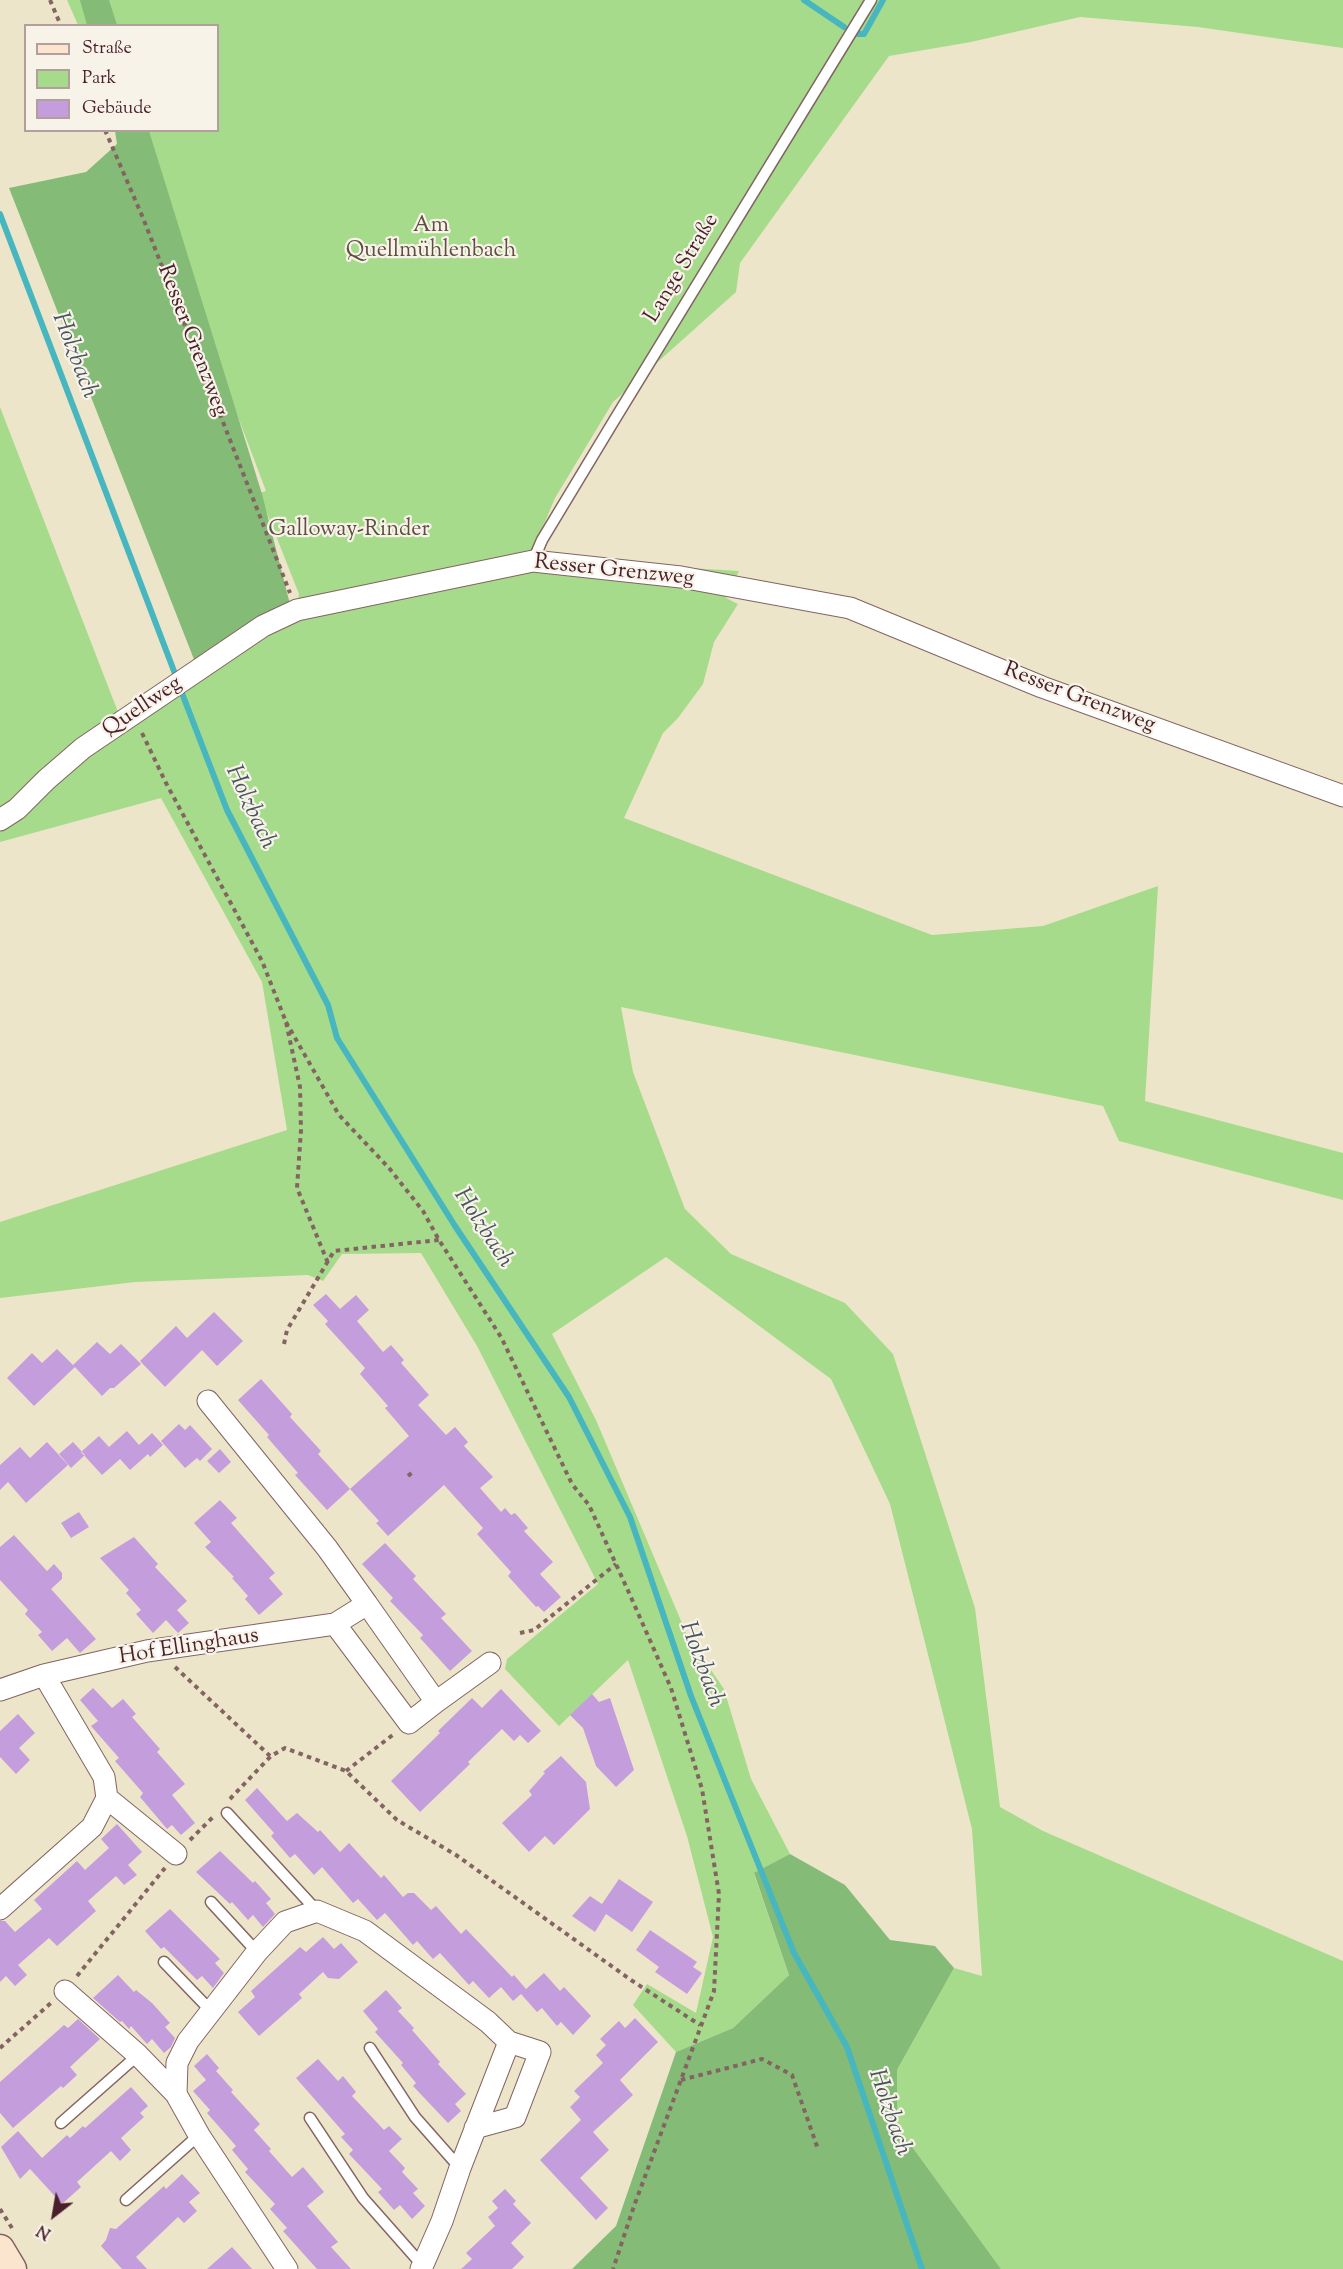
<!DOCTYPE html>
<html>
<head>
<meta charset="utf-8">
<style>
	body { margin:0 }
	#map { position:relative; width:1343px; height:2269px; overflow:hidden; background:#ede5c9; font-family:"Sorts Mill Goudy",serif }
	canvas { display:block }
	.legend { position:absolute; left:24px; top:24px; width:195px; height:108px; box-sizing:border-box; background:#f7f3e8; border:2px solid #b29e9c; margin:0; padding:8px 10px; list-style:none; font-size:18px; color:#4a1f2b }
	.legend li { display:flex; align-items:center; gap:12px; height:30px }
	.legend b { width:30px; border:2px solid #b29e9c }
	.north { position:absolute; left:24px; top:2185px; width:60px; height:60px; -webkit-text-stroke:4px #f7f3e8; paint-order:stroke; rotate:211deg; font-size:16px; font-weight:700; line-height:24px; text-align:center; color:#4a1f2b }
	.north::after { content:''; display:block; margin:auto; width:21px; height:27px; background:#4a1f2b; clip-path:polygon(50% 0,100% 100%,50% 72%,0 100%) }
</style>
</head>
<body>
<div id="map">
<canvas width="1343" height="2269"></canvas>
<ul class="legend">
<li><b style="height:8px;background:#fbe5cf"></b>Straße</li>
<li><b style="height:16px;background:#a6db8b"></b>Park</li>
<li><b style="height:16px;background:#c49edc"></b>Gebäude</li>
</ul>
<div class="north">N</div>
</div>
<script>
const g = document.querySelector('canvas').getContext('2d');
g.lineJoin = 'round';
function paint(path, color) { g.fillStyle = color; g.fill(path, 'evenodd'); }
const shape = rows => new Path2D(rows.map(r => 'M' + r).join(''));
function trace(path, color, width, dash) { g.strokeStyle = color; g.lineWidth = width; g.lineCap = dash ? 'butt' : 'round'; g.setLineDash(dash || []); g.stroke(path); }
function write(font, color, halo, rows, align = 'center') {
  g.font = font + ' "Sorts Mill Goudy",serif'; g.lineWidth = 4.5; g.setLineDash([]); g.textBaseline = 'middle'; g.strokeStyle = halo; g.fillStyle = color; for (const [text, x, y, turn = 0] of rows) {
    g.save(); g.translate(x, y); g.rotate((+turn || 0) * Math.PI / 180); g.textAlign = isNaN(turn) ? turn : align; if (halo) g.strokeText(text, 0, 0); g.fillText(text, 0, 0); g.restore();
  }
}
const green = shape([
	[67,0,1343,0,1343,48,1198,27,1080,17,971,42,889,56,740,263,736,292,613,402,555,498,531,555,559,560,739,571,726,598,738,604,714,642,703,684,678,718,663,733,624,818,932,935,1043,926,1158,886,1145,1101,1343,1153,1343,1200,1119,1141,1103,1106,621,1007,633,1072,685,1209,731,1254,845,1303,893,1354,975,1608,1000,1807,1043,1831,1343,1961,1343,2269,1001,2269,897,2126,897,2070,954,1968,982,1976,972,1829,890,1504,831,1379,666,1257,552,1334,596,1420,687,1635,724,1689,751,1779,790,1854,754,1874,789,1975,733,2028,676,2052,633,2005,647,1984,696,2013,713,1937,687,1836,628,1660,559,1726,505,1669,507,1659,598,1584,477,1346,421,1253,342,1254,323,1281,308,1275,135,1282,0,1298,0,1222,287,1130,262,982,161,798,0,842,0,407,118,712,296,615,299,594,259,493,266,491,175,250,123,131,218,130,218,26,78,25]
]);
const forest = shape([
	[80,0,109,0,117,25,87,25],
	[115,131,149,131,262,494,292,612,197,667,9,188,86,172,117,144],
	[790,1854,845,1885,890,1940,935,1946,954,1968,897,2070,897,2126,1001,2269,572,2269,616,2226,676,2052,733,2028,789,1975,754,1873]
]);
const stream = shape([
	[804,0,844,27],
	[858,34,864,34,883,0],
	[0,214,177,679],
	[180,688,227,810,328,1005,337,1038,455,1226,569,1397,630,1517,691,1696,794,1953,847,2047,922,2269]
]);
const building = shape([
	[326,1294,340,1309,356,1295,369,1310,357,1321,383,1352,391,1345,404,1360,401,1363,429,1395,418,1405,446,1435,455,1427,468,1442,464,1446,493,1477,480,1488,501,1512,505,1508,511,1515,515,1513,528,1528,524,1531,553,1562,540,1574,561,1597,544,1612,538,1606,536,1607,508,1576,511,1572,477,1534,483,1528,444,1485,388,1536,376,1523,379,1521,350,1489,327,1510,295,1475,298,1473,267,1437,269,1435,238,1400,261,1379,292,1414,290,1417,321,1451,318,1454,350,1489,409,1436,385,1408,388,1406,360,1374,365,1368,325,1324,328,1321,313,1305],
	[214,1312,243,1341,217,1366,202,1350,165,1387,140,1361,176,1326,187,1338],
	[97,1342,110,1354,121,1344,141,1364,114,1388,110,1388,102,1396,73,1365],
	[57,1349,75,1367,34,1406,7,1378,32,1353,42,1363],
	[179,1424,185,1430,190,1425,212,1449,200,1461,197,1458,185,1468,161,1441],
	[127,1431,139,1445,152,1433,163,1445,150,1457,148,1454,130,1470,120,1459,102,1475,81,1452,99,1436,109,1447],
	[47,1442,68,1465,26,1503,8,1482,0,1490,0,1465,20,1447,30,1458],
	[73,1442,85,1455,71,1468,59,1454],
	[220,1449,231,1462,219,1473,207,1461],
	[220,1500,237,1518,231,1523,275,1573,269,1578,283,1594,259,1615,245,1599,248,1596,232,1578,234,1577,205,1547,211,1542,194,1523],
	[79,1512,89,1527,71,1538,61,1523],
	[14,1535,47,1571,54,1564,62,1573,62,1579,51,1589,96,1639,80,1653,67,1638,52,1651,38,1635,42,1632,25,1614,28,1610,0,1580,0,1547],
	[134,1537,158,1564,155,1567,187,1601,177,1610,189,1623,178,1633,166,1620,153,1633,136,1614,141,1610,126,1593,129,1590,100,1558],
	[385,1543,416,1576,413,1579,446,1614,441,1618,472,1651,450,1671,420,1638,423,1635,390,1601,393,1598,362,1564],
	[93,1688,112,1708,123,1699,136,1714,132,1717,160,1749,157,1752,185,1784,172,1795,195,1823,181,1835,172,1825,167,1829,140,1797,143,1793,115,1761,119,1758,91,1726,98,1721,80,1700],
	[501,1689,541,1731,528,1743,520,1735,514,1741,502,1729,468,1762,470,1764,420,1812,391,1781,440,1733,438,1731,472,1698,482,1708],
	[592,1694,599,1702,610,1698,634,1770,616,1787,596,1766,583,1728,570,1715],
	[18,1714,35,1733,19,1748,30,1760,16,1774,0,1757,0,1731],
	[561,1756,586,1782,590,1809,554,1845,545,1836,529,1852,502,1823,532,1795,529,1791,545,1773,543,1772],
	[257,1788,287,1821,297,1813,318,1832,320,1830,340,1852,349,1843,381,1878,384,1875,403,1897,408,1893,414,1893,431,1910,436,1906,461,1934,466,1929,512,1977,514,1975,526,1989,544,1973,560,1991,564,1987,591,2016,573,2035,561,2022,557,2026,542,2008,537,2012,521,1994,513,2001,501,1987,489,1998,473,1981,469,1985,440,1953,433,1959,417,1941,413,1945,385,1913,377,1920,358,1899,353,1903,322,1867,314,1875,295,1854,290,1858,271,1836,274,1833,245,1800],
	[117,1824,142,1852,128,1865,137,1875,124,1885,116,1876,88,1901,96,1911,57,1946,49,1938,18,1965,27,1975,15,1986,6,1976,0,1982,0,1921,5,1921,15,1932,42,1909,34,1900,77,1861,85,1870,109,1848,101,1839],
	[220,1851,253,1883,255,1881,271,1899,266,1903,275,1914,263,1927,253,1915,248,1920,232,1902,230,1904,196,1872],
	[619,1879,653,1902,632,1932,606,1914,595,1932,572,1916,590,1896,602,1904],
	[170,1909,220,1959,215,1963,224,1973,213,1988,202,1976,197,1980,164,1947,161,1949,145,1931],
	[650,1930,697,1962,693,1967,702,1973,687,1994,655,1972,659,1967,636,1950],
	[323,1937,334,1949,341,1943,358,1962,339,1979,328,1978,323,1972,299,1994,302,1998,259,2036,238,2012,255,1997,251,1991,300,1947,306,1952],
	[118,1975,134,1992,136,1990,152,2003,170,2023,165,2027,175,2038,171,2047,164,2053,152,2039,147,2044,131,2026,129,2029,122,2021,120,2022,93,1998],
	[386,1990,402,2008,398,2011,414,2028,412,2030,440,2062,438,2064,466,2094,455,2104,461,2111,448,2123,413,2086,416,2083,401,2065,403,2063,375,2032,378,2029,363,2011],
	[635,2018,658,2042,620,2080,633,2095,593,2132,609,2150,580,2178,608,2208,596,2220,540,2160,581,2120,570,2107,580,2097,574,2091,603,2063,596,2055,606,2045,600,2039,619,2021,625,2028],
	[78,2019,100,2039,70,2067,77,2075,63,2088,61,2086,13,2128,0,2113,0,2082,64,2025,68,2028],
	[207,2054,219,2068,216,2071,233,2090,231,2092,260,2124,254,2130,271,2149,269,2151,292,2177,303,2167,324,2192,307,2206,338,2242,331,2247,351,2269,317,2269,283,2231,287,2228,270,2209,275,2204,245,2172,248,2169,232,2150,236,2146,207,2113,210,2110,193,2091,206,2080,194,2066],
	[318,2059,338,2081,343,2076,356,2092,352,2096,384,2130,389,2126,402,2139,389,2151,405,2168,402,2172,418,2189,413,2193,425,2206,412,2219,400,2205,394,2210,378,2192,382,2189,349,2154,353,2150,341,2137,345,2134,296,2078],
	[131,2087,148,2106,140,2113,144,2117,121,2138,131,2150,120,2161,111,2151,77,2182,81,2187,62,2204,30,2169,20,2179,1,2147,18,2131,42,2158,67,2135,70,2138,83,2126,85,2128],
	[182,2174,200,2193,189,2202,197,2211,184,2223,178,2217,136,2257,147,2269,122,2269,101,2246,106,2240,110,2228,116,2229,164,2186,166,2189],
	[505,2189,516,2201,513,2204,531,2223,511,2243,524,2257,512,2269,461,2269,472,2259,466,2253,495,2226,488,2217,498,2208,492,2201],
	[232,2247,252,2269,207,2269]
]);
const path = shape([
	[50,0,61,26],
	[105,130,143,218,290,593],
	[142,733,166,783,262,961,286,1022,300,1087,301,1130,297,1188,328,1263],
	[286,1022,339,1115,389,1168,423,1211,439,1240,501,1337,572,1484,589,1505,630,1595,671,1688,702,1789,719,1894,714,1991,634,2206,613,2269],
	[284,1344,287,1330,334,1251,439,1240],
	[408,1476,414,1471],
	[520,1633,534,1630,616,1564],
	[175,1667,270,1756],
	[346,1771,394,1734],
	[230,1799,271,1756,285,1748,346,1771,397,1820,456,1855,631,1980,700,2025],
	[190,1840,214,1816],
	[77,1976,165,1868],
	[0,2048,51,2003],
	[681,2080,762,2059,792,2075,818,2149],
	[0,2209,12,2228]
]);
const service = shape([
	[533,561,542,540,615,419,871,0],
	[227,1813,317,1911],
	[211,1902,257,1952],
	[164,1962,212,2012],
	[370,2048,415,2117,460,2168],
	[310,2118,363,2198,423,2266],
	[61,2123,138,2055],
	[126,2200,199,2135]
]);
const minor = shape([
	[0,820,17,809,46,780,83,748,263,626,297,610,533,561,681,577,850,608,1042,687,1343,796],
	[208,1401,327,1548,367,1604],
	[0,1690,44,1675,147,1651,335,1624,367,1604,436,1702,409,1723,335,1624],
	[436,1702,490,1663],
	[107,1798,176,1854],
	[0,1909,92,1827,107,1798,104,1777,44,1675],
	[65,1991,138,2055,176,2094],
	[287,2269,199,2135,176,2094,177,2063,188,2041,257,1952,285,1922,317,1911,365,1931,488,2022,509,2042],
	[421,2269,442,2221,460,2168,509,2042,540,2052,515,2117,475,2128]
]);
const secondary = shape([
	[0,2249,12,2269]
]);
const parkNames = [
	["Am",431,227],
	["Quellmühlenbach",431,252],
	["Galloway-Rinder",349,531]
];
const streetNames = [
	["Lange Straße",683,269,-59],
	["Resser Grenzweg",191,341,69],
	["Resser Grenzweg",614,572,6],
	["Resser Grenzweg",1079,699,21],
	["Quellweg",143,708,-34],
	["Hof Ellinghaus",189,1648,-9]
];
const waterNames = [
	["Holzbach",73,356,69],
	["Holzbach",249,808,65],
	["Holzbach",482,1229,57],
	["Holzbach",700,1665,70],
	["Holzbach",888,2113,71]
];
paint(green, '#a6db8b');
paint(forest, '#84bb77');
trace(stream, '#47b6bf', 6);
paint(building, '#c49edc');
trace(service, '#836462', 13);
trace(minor, '#836462', 23);
trace(secondary, '#836462', 31);
trace(path, '#836462', 4, [4.5, 4.5]);
trace(service, '#fff', 10);
trace(minor, '#fff', 21);
trace(secondary, '#fbe5cf', 28);
write('22px', '#614e43', '#f7f3e8', parkNames);
write('22px', '#4a1f2b', '#f7f3e8', streetNames);
write('italic 24px', '#49545f', '#f7f3e8', waterNames);
</script>
</body>
</html>
